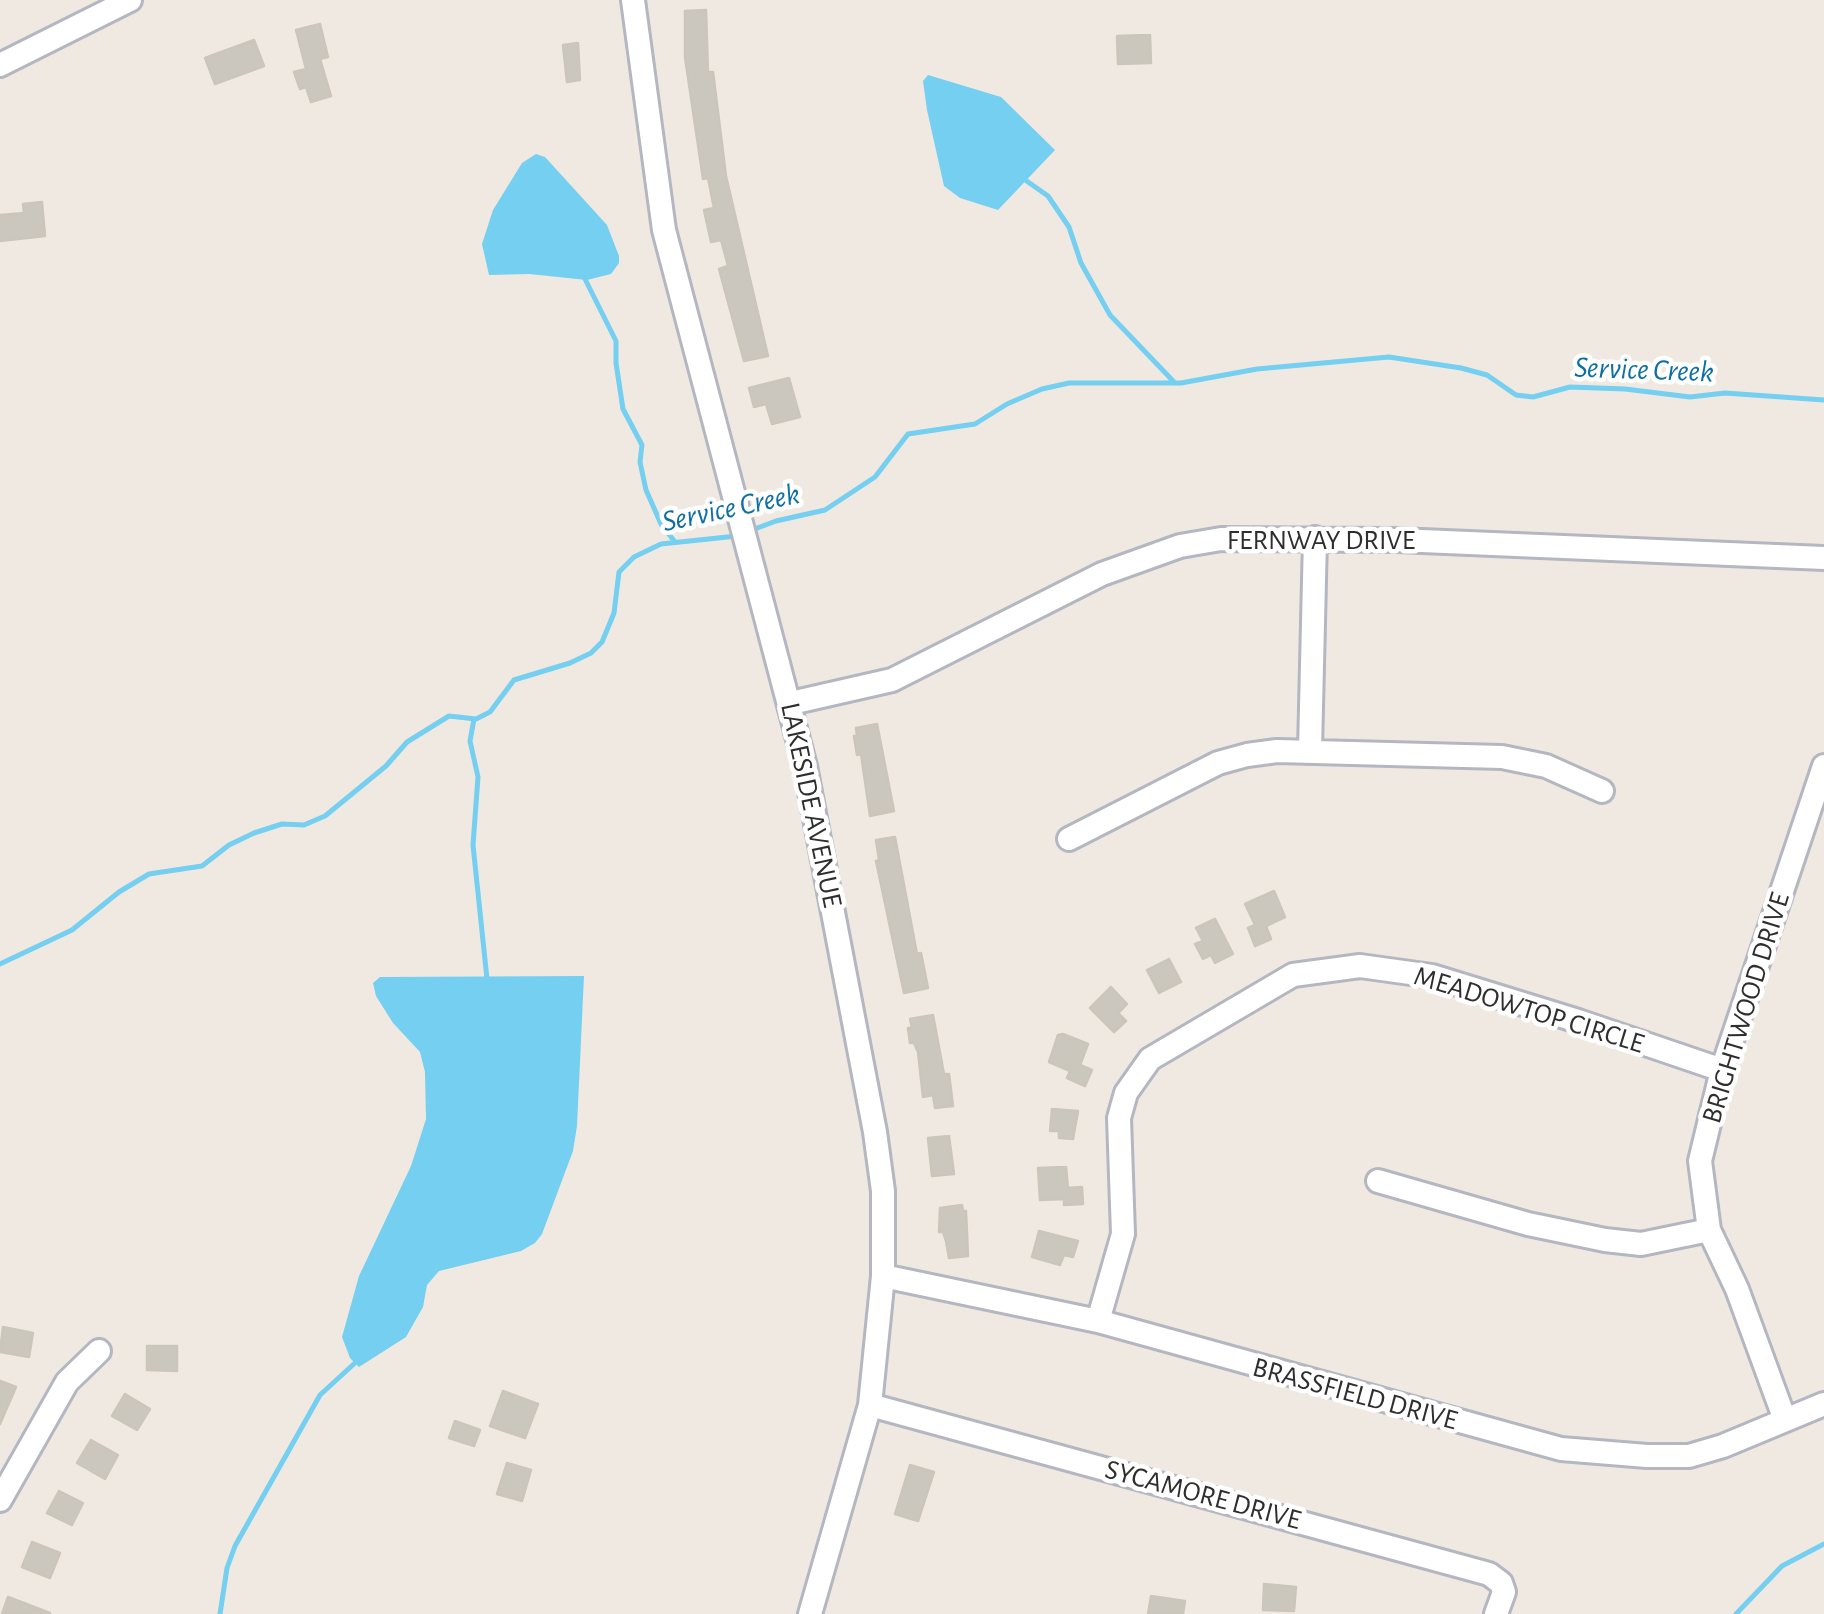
<!DOCTYPE html>
<html>
<head>
<meta charset="utf-8">
<style>
	body { margin:0 }
	canvas { display:block; background:#efe9e1 }
</style>
</head>
<body>
<canvas width="1824" height="1614"></canvas>
<script>
const g = document.querySelector('canvas').getContext('2d');
g.lineJoin = 'round';
function paint(path, color) { g.fillStyle = color; g.fill(path, 'evenodd'); }
const shape = rows => new Path2D(rows.map(r => 'M' + r).join(''));
function trace(path, color, width, dash) { g.strokeStyle = color; g.lineWidth = width; g.lineCap = dash ? 'butt' : 'round'; g.setLineDash(dash || []); g.stroke(path); }
function write(font, color, halo, rows, align = 'center') {
  g.font = font + ' "Alegreya Sans",sans-serif'; g.lineWidth = 9; g.setLineDash([]); g.textBaseline = 'middle'; g.strokeStyle = halo; g.fillStyle = color; for (const [text, x, y, turn = 0] of rows) {
    g.save(); g.translate(x, y); g.rotate((+turn || 0) * Math.PI / 180); g.textAlign = isNaN(turn) ? turn : align; if (halo) g.strokeText(text, 0, 0); g.fillText(text, 0, 0); g.restore();
  }
}
const water = shape([
	[928,75,1001,97,1055,150,998,210,960,198,944,186,927,110,923,81],
	[536,154,545,157,607,225,619,256,619,263,611,274,587,280,529,274,489,275,482,244,493,210,522,163],
	[584,976,577,1126,573,1151,542,1234,535,1243,521,1251,439,1271,427,1285,423,1307,406,1337,359,1367,350,1358,342,1337,359,1276,411,1166,426,1119,425,1072,420,1052,393,1023,376,996,373,983,380,977]
]);
const stream = shape([
	[1021,177,1048,196,1069,227,1081,263,1110,315,1175,383],
	[584,277,616,341,616,363,623,409,642,445,640,462,646,490,661,524,675,542],
	[752,530,776,521,825,510,875,477,908,434,975,424,1007,404,1042,389,1069,383,1181,383,1257,369,1389,357,1461,368,1487,375,1516,395,1533,397,1570,387,1625,389,1690,397,1725,393,1824,400],
	[474,719,470,741,478,777,473,845,487,979],
	[0,964,72,930,119,892,149,874,202,866,229,845,254,833,282,824,304,825,325,816,386,766,407,742,449,716,476,719,490,712,514,680,570,663,591,653,602,642,614,613,619,572,634,557,661,544,737,536],
	[220,1614,227,1568,235,1546,320,1395,356,1362],
	[1736,1614,1782,1566,1824,1544]
]);
const building = shape([
	[706,10,708,72,713,72,726,176,768,356,744,361,719,269,728,266,721,240,711,242,704,210,714,208,708,178,703,179,685,57,685,11,706,10],
	[320,24,328,57,320,59,331,96,311,102,306,87,300,89,294,72,306,69,296,30,320,24],
	[1150,35,1151,63,1118,64,1117,36,1150,35],
	[254,40,264,66,215,84,205,58,254,40],
	[578,43,580,80,567,82,563,45,578,43],
	[42,202,45,236,0,241,0,215,24,213,23,204,42,202],
	[789,378,800,417,772,424,766,404,754,407,749,388,789,378],
	[877,724,894,811,870,816,861,754,857,755,854,736,857,736,856,728,877,724],
	[895,837,917,954,921,953,928,988,904,993,876,861,879,860,876,840,895,837],
	[1274,891,1285,917,1266,926,1271,939,1255,946,1248,928,1255,925,1245,904,1274,891],
	[1215,919,1233,954,1215,963,1211,955,1203,959,1195,944,1203,941,1196,928,1215,919],
	[1169,959,1181,982,1159,993,1147,970,1169,959],
	[1111,987,1127,1004,1118,1013,1126,1021,1114,1032,1090,1008,1111,987],
	[933,1015,944,1074,949,1074,953,1106,935,1108,933,1095,923,1097,918,1052,914,1043,910,1043,908,1028,912,1028,910,1019,933,1015],
	[1063,1034,1088,1044,1080,1065,1092,1070,1085,1086,1067,1078,1070,1071,1049,1062,1058,1035,1063,1034],
	[1052,1109,1078,1111,1073,1139,1059,1138,1059,1131,1050,1131,1052,1109],
	[949,1136,954,1174,932,1176,928,1138,949,1136],
	[1066,1167,1068,1188,1082,1187,1083,1204,1064,1205,1064,1199,1040,1200,1038,1168,1066,1167],
	[962,1205,963,1211,966,1211,968,1256,949,1258,946,1241,943,1232,939,1232,940,1208,962,1205],
	[1039,1231,1078,1241,1073,1257,1064,1255,1060,1265,1032,1257,1039,1231],
	[3,1327,33,1333,29,1357,0,1352,3,1327],
	[147,1346,177,1346,177,1371,147,1370,147,1346],
	[0,1381,16,1387,0,1424,0,1381],
	[503,1391,538,1404,525,1438,490,1426,503,1391],
	[125,1394,150,1409,137,1430,112,1416,125,1394],
	[455,1421,480,1430,474,1446,449,1438,455,1421],
	[91,1440,118,1455,105,1479,77,1463,91,1440],
	[507,1463,531,1470,522,1501,497,1494,507,1463],
	[910,1465,934,1472,918,1521,895,1514,910,1465],
	[59,1491,83,1503,72,1525,47,1513,59,1491],
	[32,1542,60,1553,50,1578,22,1567,32,1542],
	[1264,1584,1296,1587,1294,1611,1263,1610,1264,1584],
	[1151,1596,1185,1601,1183,1614,1148,1614,1151,1596],
	[8,1597,50,1613,49,1614,2,1614,8,1597]
]);
const minor = shape([
	[633,0,664,230,805,766,875,1132,883,1191,883,1276,870,1405,810,1614],
	[0,65,130,0],
	[791,703,892,680,1102,574,1180,546,1221,539,1398,540,1824,558],
	[1310,750,1315,538],
	[1069,839,1218,763,1247,755,1277,751,1502,757,1546,766,1602,791],
	[1378,1181,1528,1224,1605,1240,1641,1244,1709,1230],
	[883,1276,1098,1321,1561,1449,1647,1456,1689,1456,1723,1446,1824,1404],
	[1098,1321,1123,1234,1119,1118,1126,1093,1150,1059,1293,975,1360,966,1432,976,1578,1021,1722,1070],
	[870,1405,1489,1574,1501,1583,1504,1592,1496,1614],
	[1785,1420,1737,1289,1709,1230,1700,1161,1722,1070,1824,766],
	[0,1500,67,1382,99,1351]
]);
const streetNames = [
	["FERNWAY DRIVE",1321,541],
	["LAKESIDE AVENUE",811,805,78],
	["BRIGHTWOOD DRIVE",1746,1008,-73],
	["MEADOWTOP CIRCLE",1529,1010,17],
	["BRASSFIELD DRIVE",1355,1394,15],
	["SYCAMORE DRIVE",1203,1495,15]
];
const waterNames = [
	["Service Creek",1644,370,2],
	["Service Creek",731,508,-12]
];
paint(water, '#75cff0');
trace(stream, '#75cff0', 5);
paint(building, '#cbc7bf');
trace(building, '#cbc5ba', 2.5);
trace(minor, '#b4b7c1', 28);
trace(minor, '#fff', 22);
write('28px', '#2e2e2e', '#fff', streetNames);
write('italic 30px', '#0d6fa3', '#fff', waterNames);
</script>
</body>
</html>
